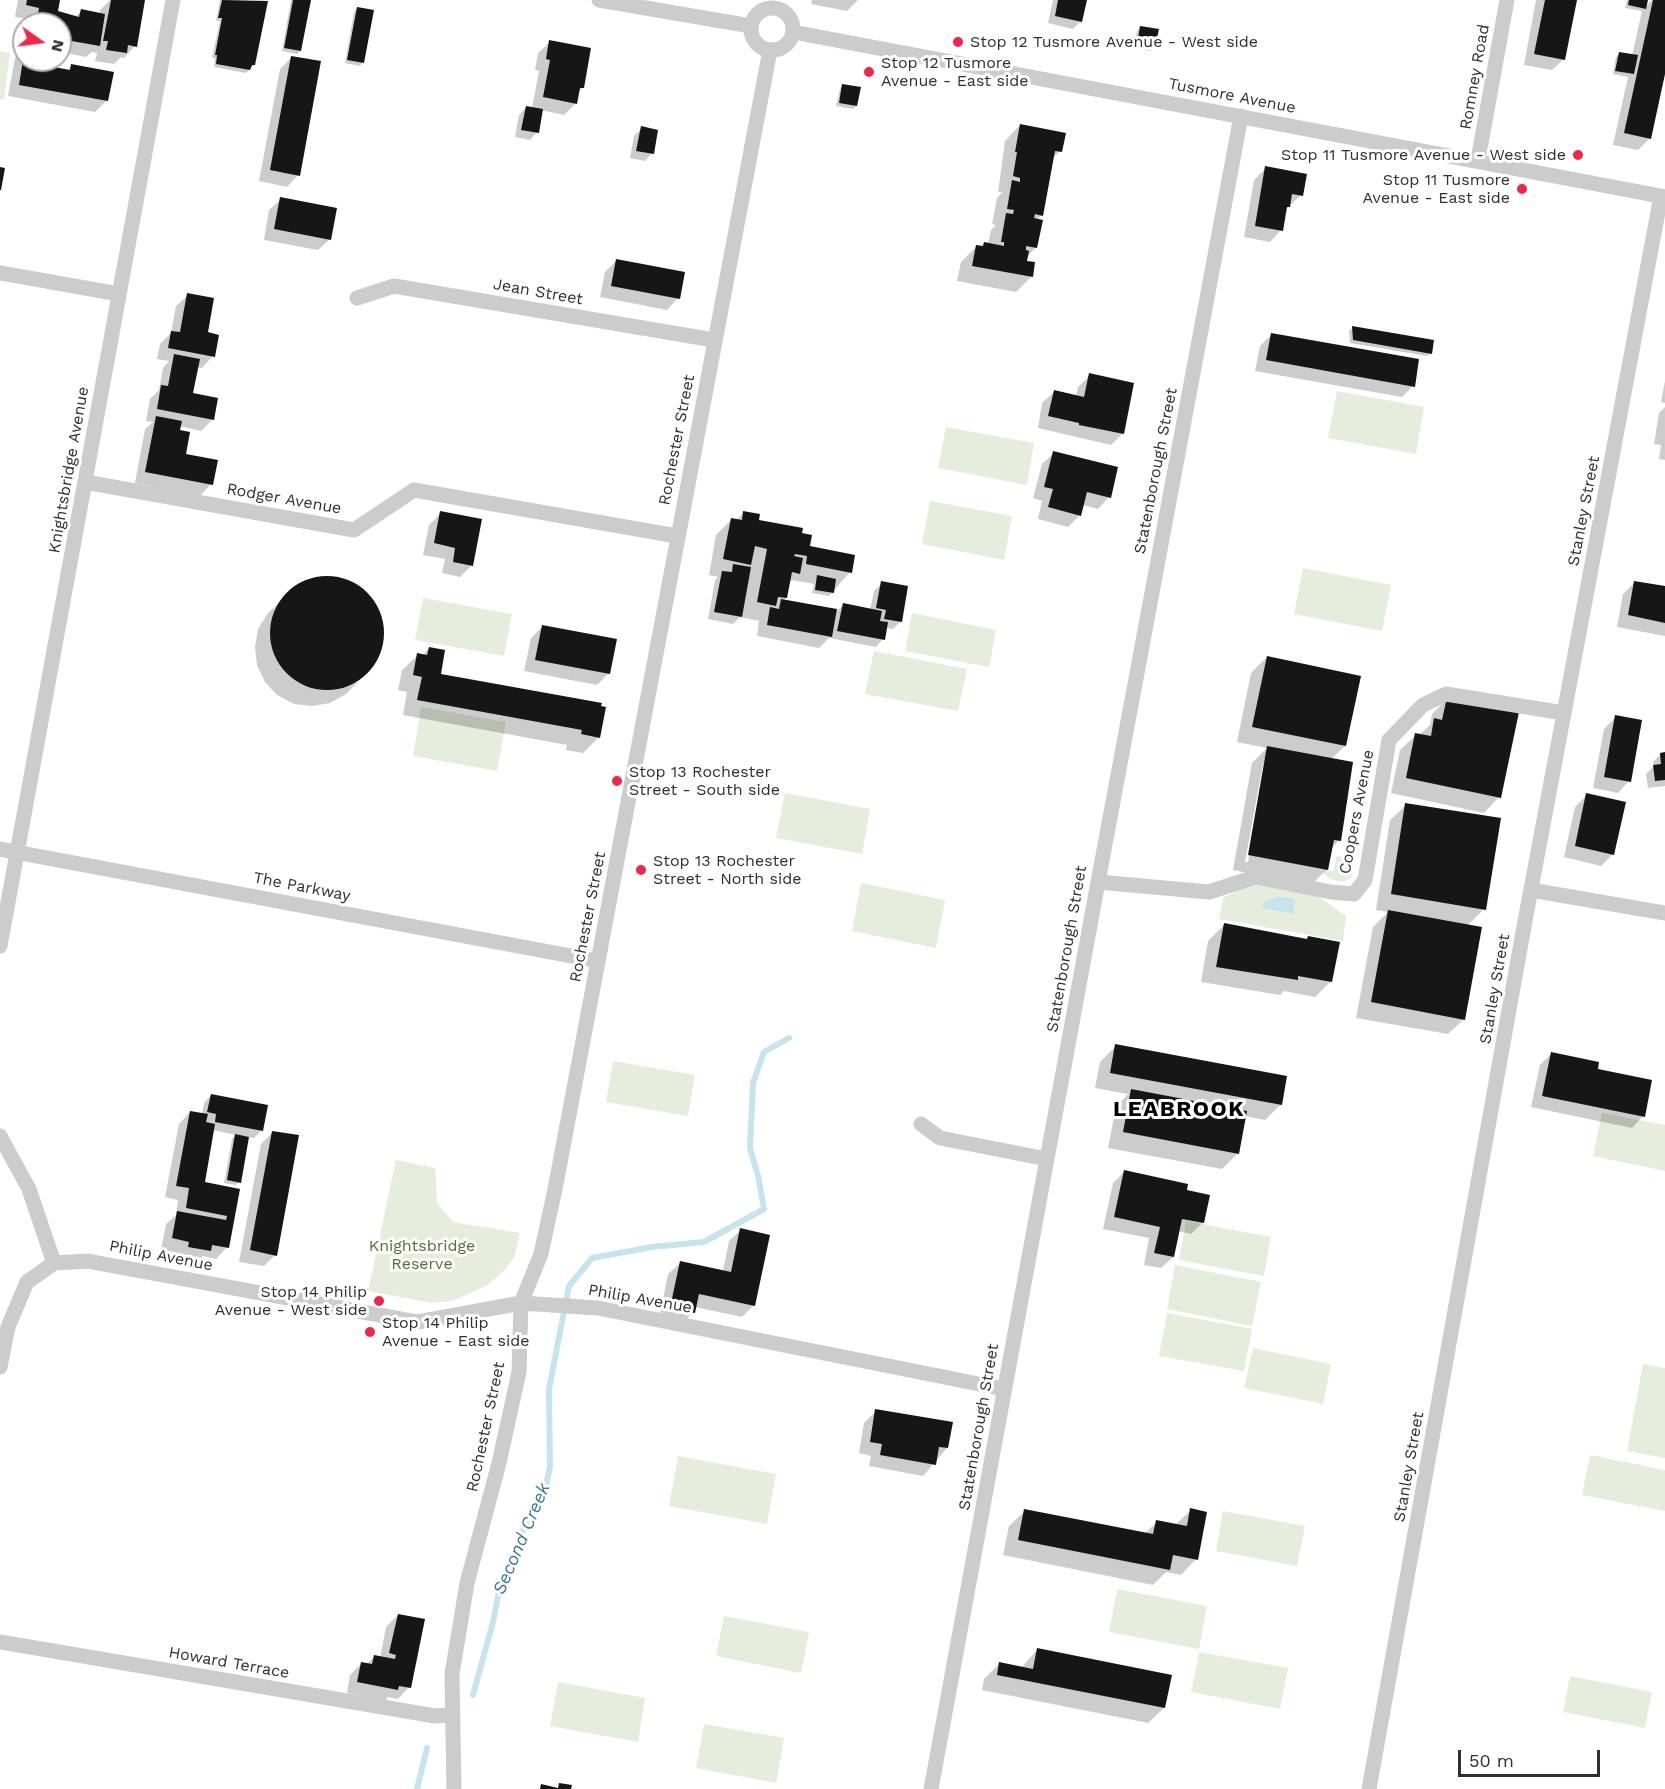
<!DOCTYPE html>
<html>
<head>
<meta charset="utf-8">
<style>
	body { margin:0 }
	#map { position:relative; width:1665px; height:1789px; overflow:hidden; background:#fff; font-family:"Work Sans",sans-serif }
	canvas { display:block }
	.north { position:absolute; left:12px; top:12px; width:60px; height:60px; box-sizing:border-box; background:#fff; border:2px solid #acacac; border-radius:50%; rotate:104deg; font-size:16px; font-weight:700; line-height:24px; text-align:center; color:#2f2f2f }
	.north::after { content:''; display:block; margin:auto; width:21px; height:27px; background:#f02748; clip-path:polygon(50% 0,100% 100%,50% 72%,0 100%) }
	.scale { position:absolute; left:1458px; top:1750px; width:142px; height:27px; box-sizing:border-box; border:3px solid #2f2f2f; border-top:0; padding-left:8px; font-size:18px; line-height:21px; white-space:nowrap; color:#2f2f2f; -webkit-text-stroke:4px #fff; paint-order:stroke }
</style>
</head>
<body>
<div id="map">
<canvas width="1665" height="1789"></canvas>
<div class="north">N</div>
<div class="scale">50 m</div>
</div>
<script>
const g = document.querySelector('canvas').getContext('2d');
g.lineJoin = 'round';
function paint(path, color) { g.fillStyle = color; g.fill(path, 'evenodd'); }
const shape = rows => new Path2D(rows.map(r => 'M' + r).join(''));
function trace(path, color, width, dash) { g.strokeStyle = color; g.lineWidth = width; g.lineCap = dash ? 'butt' : 'round'; g.setLineDash(dash || []); g.stroke(path); }
function write(font, color, halo, rows, align = 'center') {
  g.font = font + ' "Work Sans",sans-serif'; g.lineWidth = 6; g.setLineDash([]); g.textBaseline = 'middle'; g.strokeStyle = halo; g.fillStyle = color; for (const [text, x, y, turn = 0] of rows) {
    g.save(); g.translate(x, y); g.rotate((+turn || 0) * Math.PI / 180); g.textAlign = isNaN(turn) ? turn : align; if (halo) g.strokeText(text, 0, 0); g.fillText(text, 0, 0); g.restore();
  }
}
const green = shape([
	[0,51,10,53,4,100,0,99],
	[1337,391,1424,407,1416,454,1328,438],
	[946,427,1034,443,1027,485,938,468],
	[930,501,1012,516,1004,560,922,544],
	[1303,568,1391,585,1382,631,1294,614],
	[423,598,512,614,504,656,415,640],
	[912,613,996,630,989,667,905,651],
	[874,651,967,669,958,711,865,694],
	[421,707,506,722,497,771,413,756],
	[785,793,870,809,862,854,776,838],
	[1337,856,1355,859,1352,877,1344,882,1330,879,1323,873,1324,870,1333,871],
	[861,883,945,900,936,948,852,931],
	[1255,885,1318,896,1346,916,1343,941,1219,919,1223,898,1236,891],
	[613,1061,695,1075,688,1116,606,1102],
	[1602,1113,1665,1125,1665,1171,1593,1156],
	[396,1160,435,1168,437,1203,453,1222,520,1233,514,1258,503,1272,486,1286,452,1301,432,1303,368,1291],
	[1186,1221,1271,1237,1264,1276,1179,1260],
	[1175,1265,1261,1282,1252,1326,1167,1309],
	[1167,1313,1252,1329,1244,1371,1159,1356],
	[1253,1348,1331,1364,1323,1404,1244,1388],
	[1643,1364,1665,1368,1665,1458,1627,1451],
	[1590,1455,1665,1470,1665,1511,1582,1495],
	[678,1456,776,1474,767,1524,669,1506],
	[1223,1511,1305,1526,1297,1566,1216,1551],
	[1117,1589,1207,1606,1199,1649,1109,1632],
	[724,1616,809,1632,801,1673,716,1656],
	[1199,1652,1288,1668,1280,1709,1191,1692],
	[1570,1676,1652,1692,1645,1728,1563,1712],
	[558,1682,645,1698,638,1742,550,1726],
	[704,1724,784,1738,776,1783,696,1768]
]);
const water = shape([
	[1278,896,1295,899,1293,914,1262,908,1263,903]
]);
const shadow = shape([
	[18,0,59,0,57,12,75,17,81,11,100,14,100,10,110,0,144,0,135,46,124,58,121,57,114,64,95,61,97,53,92,52,86,57,60,52,60,24,28,24,28,19,15,17],
	[220,0,266,2,254,65,246,73,214,67,215,58,212,58,220,21,216,21],
	[291,0,309,0,300,51,297,54,282,51],
	[812,0,858,0,847,11,811,4],
	[1053,0,1086,0,1081,21,1073,29,1048,23],
	[1536,0,1576,0,1564,59,1552,70,1524,65],
	[1627,0,1646,0,1645,7,1652,0,1665,1,1665,67,1650,138,1638,150,1613,145,1628,77,1613,74,1616,57,1620,53,1632,56,1642,11,1625,8],
	[357,8,363,62,360,66,345,63,354,12],
	[1141,27,1154,48,1150,51,1134,48,1137,31],
	[550,42,582,88,578,92,576,103,564,115,541,110,537,132,530,140,515,137,519,115,526,107,532,108,539,71,535,70,538,53],
	[24,48,24,60,49,60,52,68,67,71,72,66,107,100,95,112,8,96,15,58],
	[291,58,298,175,287,187,259,181,280,69],
	[843,85,856,106,853,109,836,106,840,89],
	[1020,125,1060,151,1052,159,1042,215,1036,220,1036,247,1027,257,1026,262,1031,277,1016,292,957,281,961,262,977,246,980,247,984,244,988,244,991,230,996,225,992,224,997,198,1002,192,998,192,1005,141],
	[642,128,652,153,645,161,630,158,634,136],
	[1266,168,1301,195,1285,210,1281,230,1270,242,1244,237,1254,180],
	[281,199,330,239,318,250,264,240,269,210],
	[616,261,678,298,667,310,600,297,605,272],
	[188,295,206,334,213,356,202,368,197,367,192,394,213,419,201,431,179,426,184,455,211,484,200,496,135,483,145,429,153,422,146,421,150,399,159,390,163,368,169,361,157,359,160,344,171,333,176,306],
	[1352,328,1431,353,1427,356,1350,343,1349,331],
	[1271,335,1413,386,1402,397,1255,371,1260,346],
	[1090,375,1133,384,1122,434,1111,445,1038,428,1042,403,1054,392,1076,396,1078,387],
	[1665,381,1665,403,1661,402],
	[1665,407,1665,460,1659,459,1661,445,1654,444,1659,413],
	[1054,453,1109,497,1098,509,1083,505,1080,515,1068,527,1038,519,1042,501,1033,498,1042,464],
	[441,513,472,565,460,577,442,573,445,559,423,555,429,525],
	[744,513,758,521,800,534,808,547,850,572,829,596,812,593,814,584,792,580,788,583,786,598,783,601,837,611,843,605,870,610,874,591,882,583,900,622,893,629,886,628,883,639,876,647,829,638,819,648,757,636,759,621,740,617,733,624,708,619,715,580,718,577,709,575,716,535,732,519,736,520],
	[335,577,353,583,368,594,379,610,384,628,382,647,375,664,346,694,330,703,312,706,294,704,277,695,265,682,257,665,255,647,258,629,268,613,299,584,317,578],
	[1635,582,1665,588,1665,636,1617,627,1623,594],
	[542,627,609,673,597,685,524,671,531,638],
	[429,648,439,675,600,704,599,737,583,753,566,750,567,745,403,715,407,692,398,690,402,670,418,655,422,656],
	[1267,657,1345,746,1331,759,1339,840,1331,849,1327,869,1311,885,1233,870,1252,763,1267,748,1237,742,1251,673],
	[1263,764,1266,764,1248,862,1245,862],
	[1448,698,1499,797,1484,813,1391,793,1400,750,1416,735,1419,735,1430,725,1432,714],
	[1616,717,1629,781,1618,793,1593,788,1604,729],
	[1661,754,1665,754,1665,786,1648,788,1646,774,1654,766,1653,762],
	[1587,795,1613,854,1601,866,1564,857,1575,807],
	[1406,805,1484,909,1467,926,1464,1019,1448,1034,1356,1018,1373,927,1388,912,1376,910,1390,820],
	[1224,925,1331,981,1315,997,1284,991,1280,995,1201,982,1208,941],
	[1116,1046,1281,1104,1265,1120,1244,1116,1237,1154,1222,1169,1108,1148,1116,1107,1128,1094,1095,1088,1100,1062],
	[1551,1054,1596,1070,1643,1116,1632,1128,1531,1107,1540,1065],
	[211,1095,261,1131,254,1138,248,1137,239,1182,236,1185,224,1183,232,1139,236,1135,213,1130,203,1183,238,1190,227,1247,216,1259,203,1256,198,1262,177,1258,178,1253,161,1250,166,1224,176,1215,178,1200,165,1197,179,1124,190,1112,202,1114,204,1103],
	[273,1132,275,1255,264,1266,239,1262,261,1144],
	[1124,1172,1185,1192,1203,1222,1191,1234,1178,1231,1173,1257,1161,1268,1144,1265,1149,1238,1103,1229,1113,1183],
	[741,1230,754,1305,742,1317,695,1307,693,1312,682,1324,659,1319,668,1274,680,1263,723,1271,729,1241],
	[876,1411,947,1448,923,1476,869,1466,871,1456,859,1453,864,1423],
	[1191,1510,1196,1559,1181,1575,1166,1572,1153,1585,1003,1555,1009,1526,1025,1511,1144,1534,1157,1522,1175,1525],
	[398,1615,409,1687,398,1699,388,1697,385,1701,347,1693,350,1675,362,1663,367,1664,375,1656,380,1658,386,1627],
	[1038,1649,1170,1676,1164,1708,1148,1723,982,1690,984,1679,1000,1663,1021,1668]
]);
const stream = shape([
	[473,1695,493,1622,501,1581,533,1508,543,1499,550,1467,549,1389,569,1286,592,1258,652,1247,704,1242,764,1209,758,1176,750,1148,753,1083,764,1052,789,1038],
	[417,1789,427,1748]
]);
const building = shape([
	[27,0,60,0,58,11,79,17,81,9,105,14,100,46,60,39,60,24,36,24,39,8,26,5],
	[111,0,145,0,137,47,128,45,127,53,106,50,108,41,103,41],
	[222,0,268,1,255,65,252,65,250,70,216,64,217,55,215,55,222,18,218,18],
	[293,0,311,0,301,51,284,48],
	[1058,0,1087,0,1082,22,1055,16],
	[1545,0,1577,0,1565,60,1534,54],
	[1629,0,1648,0,1646,9,1628,5],
	[1653,0,1665,0,1665,74,1651,139,1624,133],
	[357,7,374,10,364,63,347,60],
	[1140,26,1159,29,1155,48,1137,45],
	[549,40,591,48,584,88,580,88,577,104,543,97,550,60,546,59],
	[1619,52,1638,55,1634,74,1615,71],
	[291,56,321,61,300,176,270,170],
	[23,60,51,60,55,61,54,67,70,70,71,64,114,72,108,101,19,85],
	[842,84,861,87,857,106,839,103],
	[526,106,543,109,539,133,521,130],
	[1020,124,1066,133,1062,152,1055,151,1043,216,1035,214,1034,218,1043,220,1037,248,1026,246,1026,250,1029,251,1027,261,1035,262,1033,277,972,266,976,245,983,246,984,242,1004,246,1004,242,1001,242,1006,213,1013,214,1014,210,1007,209,1012,180,1020,182,1020,178,1013,176,1017,152,1015,152],
	[641,126,658,130,654,154,636,151],
	[1265,166,1307,174,1303,196,1292,194,1290,207,1287,207,1283,231,1255,226],
	[0,167,5,168,1,190,0,190],
	[280,197,337,208,331,240,274,229],
	[616,259,685,272,680,299,611,286],
	[187,293,214,298,208,332,219,335,215,357,168,348,171,331,180,332],
	[1352,326,1434,340,1432,354,1353,340],
	[1271,333,1419,359,1415,387,1266,360],
	[174,354,200,359,193,393,218,398,214,420,157,409,161,385,168,386],
	[1089,373,1134,383,1124,434,1079,425,1079,423,1048,416,1054,390,1084,397],
	[156,416,182,421,180,430,190,432,186,454,218,460,213,485,145,472],
	[1053,451,1118,467,1111,498,1087,492,1081,516,1048,507,1053,489,1044,487],
	[440,511,482,519,473,566,453,562,455,548,434,543],
	[743,511,760,514,759,520,803,528,802,533,812,535,810,546,855,555,852,573,806,564,807,556,795,554,794,556,803,558,800,574,792,572,787,598,778,597,776,606,757,602,767,549,755,546,751,565,723,559,731,518,742,520],
	[733,564,751,567,742,617,714,612,722,571,732,572],
	[817,575,836,579,834,593,815,590],
	'270 633a57 57 0 1 1 114 0a57 57 0 1 1-114 0Z',
	[881,581,908,586,902,622,884,619,886,610,876,608],
	[1634,581,1665,586,1665,623,1628,615],
	[781,599,837,609,832,637,767,625,770,607,779,609],
	[843,603,882,611,880,621,888,622,885,640,837,631],
	[542,625,617,639,610,674,535,660],
	[429,647,445,650,441,674,602,703,601,706,606,707,600,738,581,734,582,730,417,700,422,677,413,675,417,653,427,655],
	[1267,656,1361,676,1346,746,1252,727],
	[1447,697,1519,712,1501,798,1406,778,1415,733,1431,736,1434,718,1442,720],
	[1615,715,1642,720,1631,782,1604,777],
	[1267,746,1353,762,1341,841,1334,840,1328,870,1248,855],
	[1665,752,1665,780,1655,781,1653,765,1661,764,1660,753],
	[1586,793,1626,802,1614,855,1575,846],
	[1405,803,1501,818,1486,910,1391,894],
	[1388,910,1482,927,1465,1020,1371,1002],
	[1224,923,1307,939,1308,936,1340,942,1332,982,1298,976,1298,980,1216,967],
	[1115,1044,1287,1076,1282,1105,1110,1073],
	[1551,1052,1599,1062,1598,1069,1652,1080,1645,1117,1542,1096],
	[1131,1089,1247,1111,1239,1154,1123,1132],
	[211,1094,268,1105,263,1131,215,1122,216,1114,207,1112],
	[190,1111,208,1114,206,1122,215,1124,205,1182,240,1189,229,1248,212,1245,211,1251,188,1247,189,1242,172,1238,177,1211,226,1220,227,1216,186,1208,189,1188,176,1186],
	[272,1131,299,1135,277,1256,250,1250],
	[235,1134,249,1137,241,1183,227,1180],
	[1124,1170,1188,1184,1187,1190,1210,1195,1204,1223,1182,1219,1174,1257,1154,1253,1160,1227,1114,1217],
	[740,1228,770,1235,755,1306,699,1294,695,1313,670,1308,680,1261,731,1272],
	[875,1409,953,1422,948,1448,939,1447,936,1465,880,1455,882,1444,870,1442],
	[1190,1508,1207,1512,1198,1560,1173,1555,1170,1570,1018,1540,1024,1509,1153,1534,1156,1520,1187,1526],
	[398,1614,425,1619,411,1688,399,1686,398,1690,357,1682,361,1662,372,1664,374,1655,395,1659,396,1655,389,1653],
	[1037,1648,1172,1675,1165,1708,997,1675,999,1662,1033,1669],
	[559,1783,572,1785,571,1789,540,1789,541,1784,558,1788]
]);
const minor = shape([
	[599,0,751,26],
	'751 29a21 21 0 1 1 42 0a21 21 0 1 1-42 0Z',
	[793,32,1665,197],
	[1478,160,1507,0],
	[0,273,119,294],
	[357,298,394,286,714,340],
	[85,482,354,530,414,490,677,536],
	[0,849,598,961],
	[1098,882,1209,892,1255,877,1331,892,1354,894,1365,880,1389,740,1423,705,1446,694,1564,713],
	[1531,890,1665,913],
	[0,946,173,0],
	[921,1124,940,1138,1047,1159],
	[0,1136,29,1189,54,1263],
	[0,1367,8,1327,27,1282,54,1263,88,1261,418,1322,521,1303,598,1308,1004,1389],
	[0,1642,435,1716,453,1715],
	[454,1789,452,1674,467,1583,499,1463,519,1372,521,1303,541,1254,555,1189,770,50],
	[931,1789,1098,882,1241,116],
	[1369,1789,1525,921,1661,196]
]);
const markers = [
	[958,42,6,"#f02748"],
	[869,72,6,"#f02748"],
	[1578,155,6,"#f02748"],
	[1522,189,6,"#f02748"],
	[617,781,6,"#f02748"],
	[641,870,6,"#f02748"],
	[379,1301,6,"#f02748"],
	[370,1332,6,"#f02748"]
];
const poiNames = [
	["Stop 12 Tusmore Avenue - West side",970,42],
	["Stop 12 Tusmore",881,63],
	["Avenue - East side",881,81],
	["Stop 11 Tusmore Avenue - West side",1566,155,"right"],
	["Stop 11 Tusmore",1510,180,"right"],
	["Avenue - East side",1510,198,"right"],
	["Stop 13 Rochester",629,772],
	["Street - South side",629,790],
	["Stop 13 Rochester",653,861],
	["Street - North side",653,879],
	["Stop 14 Philip",367,1292,"right"],
	["Avenue - West side",367,1310,"right"],
	["Stop 14 Philip",382,1323],
	["Avenue - East side",382,1341]
];
const streetNames = [
	["Romney Road",1475,77,-80],
	["Tusmore Avenue",1232,96,11],
	["Jean Street",538,292,10],
	["Rochester Street",677,440,-79],
	["Knightsbridge Avenue",69,470,-80],
	["Statenborough Street",1156,471,-79],
	["Rodger Avenue",284,499,10],
	["Stanley Street",1584,511,-79],
	["Coopers Avenue",1357,812,-79],
	["The Parkway",302,887,11],
	["Rochester Street",588,917,-79],
	["Statenborough Street",1067,949,-80],
	["Stanley Street",1495,989,-80],
	["Philip Avenue",161,1256,11],
	["Philip Avenue",640,1299,10],
	["Rochester Street",486,1427,-78],
	["Statenborough Street",979,1427,-80],
	["Stanley Street",1409,1467,-80],
	["Howard Terrace",229,1663,10]
];
const parkNames = [
	["Knightsbridge",422,1246],
	["Reserve",422,1264]
];
const waterNames = [
	["Second Creek",522,1539,-67]
];
const districtNames = [
	["LEABROOK",1179,1110]
];
paint(green, '#e7eddc');
paint(water, '#c7e3ee');
paint(shadow, '#0003');
trace(stream, '#c7e3ee', 6);
paint(building, '#161616');
trace(minor, '#ccc', 15);
for (const [x, y, r, color] of markers) { const dot = new Path2D(); dot.arc(x, y, r, 0, 2 * Math.PI); g.fillStyle = color; g.fill(dot); trace(dot, '#fff', 2); }
write('16px', '#2f2f2f', '#fff', poiNames, 'left');
write('16px', '#2f2f2f', '#fff', streetNames);
write('16px', '#576e39', '#fff', parkNames);
write('italic 18px', '#387b97', '#fff', waterNames);
g.letterSpacing = '1.5px';
write('bold 22px', '#000', '#fff', districtNames);
g.letterSpacing = '0px';
</script>
</body>
</html>
